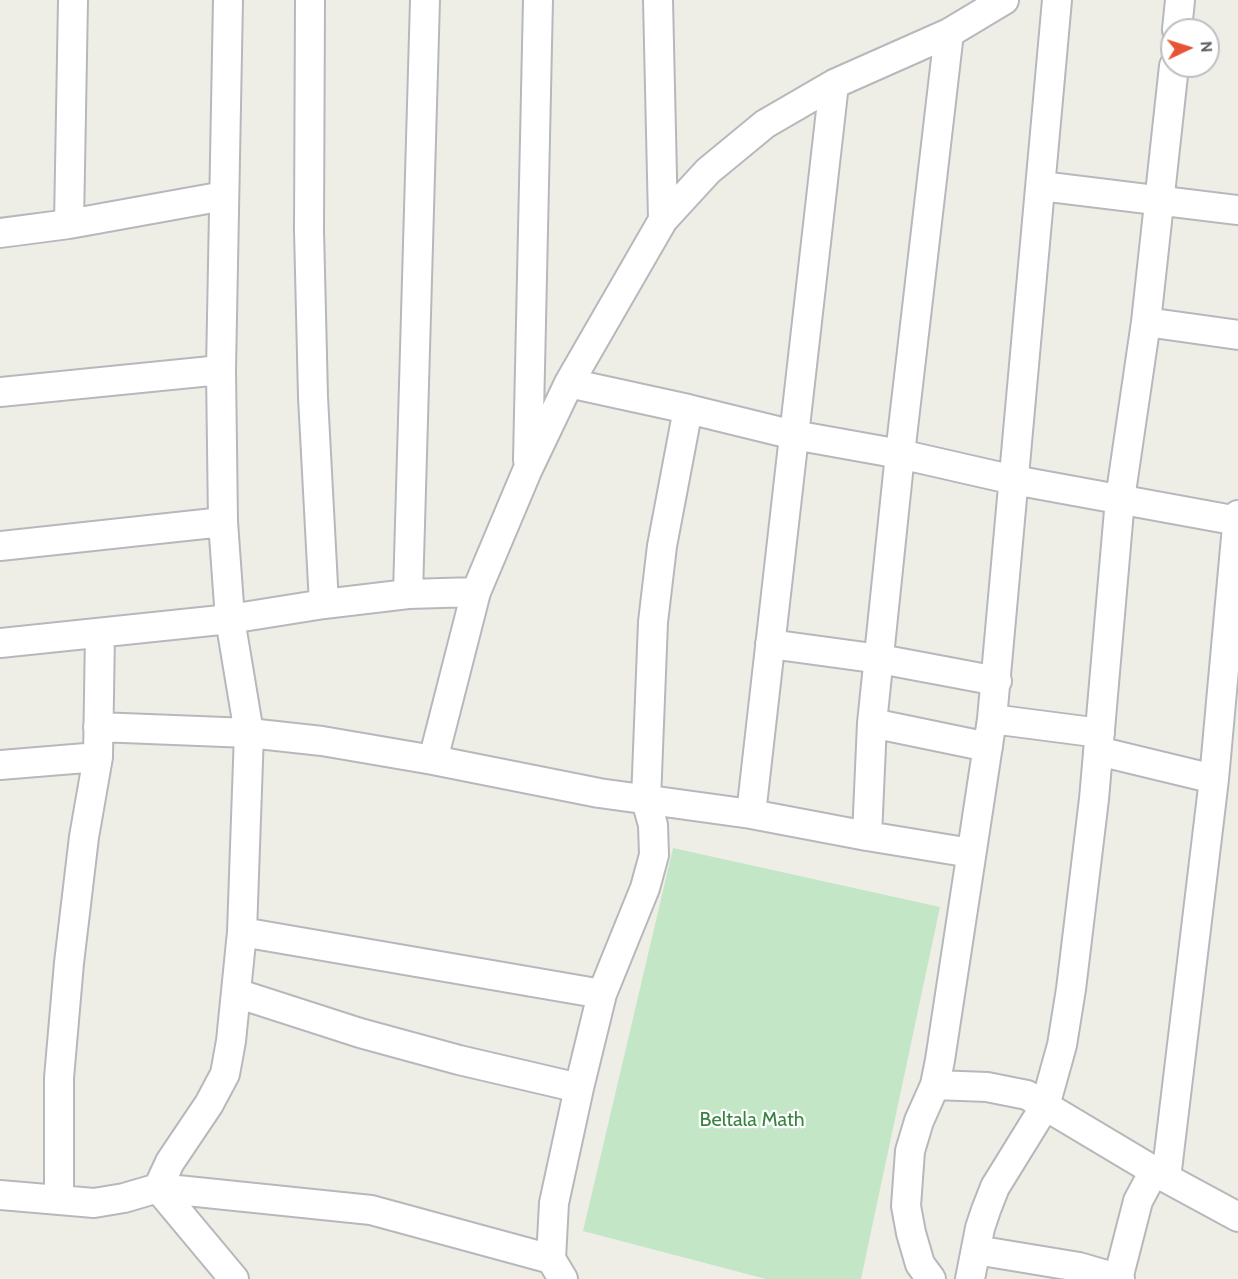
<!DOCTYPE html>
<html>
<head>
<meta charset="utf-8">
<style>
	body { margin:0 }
	#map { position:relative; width:1238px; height:1279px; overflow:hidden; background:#efeee6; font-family:Cabin,sans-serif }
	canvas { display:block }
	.north { position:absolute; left:1160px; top:18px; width:60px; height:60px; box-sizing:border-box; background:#fff; border:2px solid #bebfc2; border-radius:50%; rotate:86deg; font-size:16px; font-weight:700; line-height:24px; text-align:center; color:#5d6066 }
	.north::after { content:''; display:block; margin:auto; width:21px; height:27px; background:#e65435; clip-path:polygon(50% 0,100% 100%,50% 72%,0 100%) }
</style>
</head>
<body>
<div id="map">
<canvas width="1238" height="1279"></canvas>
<div class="north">N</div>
</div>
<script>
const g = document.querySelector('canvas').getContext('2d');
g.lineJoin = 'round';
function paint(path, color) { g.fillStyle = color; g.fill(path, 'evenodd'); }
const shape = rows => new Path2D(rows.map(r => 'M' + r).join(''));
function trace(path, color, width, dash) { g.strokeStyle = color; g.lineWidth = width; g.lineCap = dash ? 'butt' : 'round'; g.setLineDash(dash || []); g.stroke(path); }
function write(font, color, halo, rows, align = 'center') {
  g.font = font + ' Cabin,sans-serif'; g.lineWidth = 4.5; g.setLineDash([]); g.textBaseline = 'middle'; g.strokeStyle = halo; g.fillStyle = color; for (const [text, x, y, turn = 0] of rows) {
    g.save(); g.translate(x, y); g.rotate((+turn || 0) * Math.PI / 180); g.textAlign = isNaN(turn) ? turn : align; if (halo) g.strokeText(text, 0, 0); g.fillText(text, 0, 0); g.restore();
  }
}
const green = shape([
	[673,848,940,907,861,1279,766,1279,583,1231]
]);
const street = shape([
	[228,0,221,370,223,522,230,619,249,733,242,932,231,1041,225,1074,209,1104,170,1162,158,1188,234,1279],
	[310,0,309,230,313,397,324,604],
	[658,0,663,220],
	[1177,30,1180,0],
	[1041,186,1238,210],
	[69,224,73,0],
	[0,233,69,224,224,196],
	[1146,322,1238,335],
	[569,383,688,409,794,435,900,454,1014,480,1238,521],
	[0,392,221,370],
	[528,460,538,0],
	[0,546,223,522],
	[408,594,425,0],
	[0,643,230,619,324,604,408,594,476,592,527,471,569,383,663,220,708,171,765,124,834,84,949,33,1004,0],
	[770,644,880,659,997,681],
	[992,719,1100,733],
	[872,723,988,747],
	[98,727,249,733,322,741,433,760,599,793,751,814,867,836,971,853],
	[1098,751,1214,779],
	[433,760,476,592],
	[0,765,98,757],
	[751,814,834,84],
	[867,836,872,723,900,454,949,33],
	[242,932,602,994],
	[236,993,360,1033,459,1060,579,1088],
	[935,1085,987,1087,1027,1095,1166,1178,1238,1217],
	[1166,1178,1214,779,1238,515],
	[0,1195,94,1203,124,1198,158,1188,371,1210,551,1259],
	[59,1200,59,1078,69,963,84,837,98,757,100,633],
	[976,1250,1079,1267,1120,1279],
	[563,1279,551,1259,554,1203,579,1088,602,994,645,888,654,855,653,825,646,800,653,622,662,546,688,409],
	[931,1279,920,1264,911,1233,906,1206,910,1151,919,1121,935,1085,940,1060,992,719,1057,0],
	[970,1279,980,1228,986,1210,995,1187,1045,1106,1062,1045,1071,989,1094,799,1120,499,1146,322,1174,66],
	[1118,1279,1138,1201,1154,1171]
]);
const parkNames = [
	["Beltala Math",752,1120]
];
paint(green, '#c3e6c6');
trace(street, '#b6b8bc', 32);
trace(street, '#fff', 28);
write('20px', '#378441', '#fff', parkNames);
</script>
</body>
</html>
